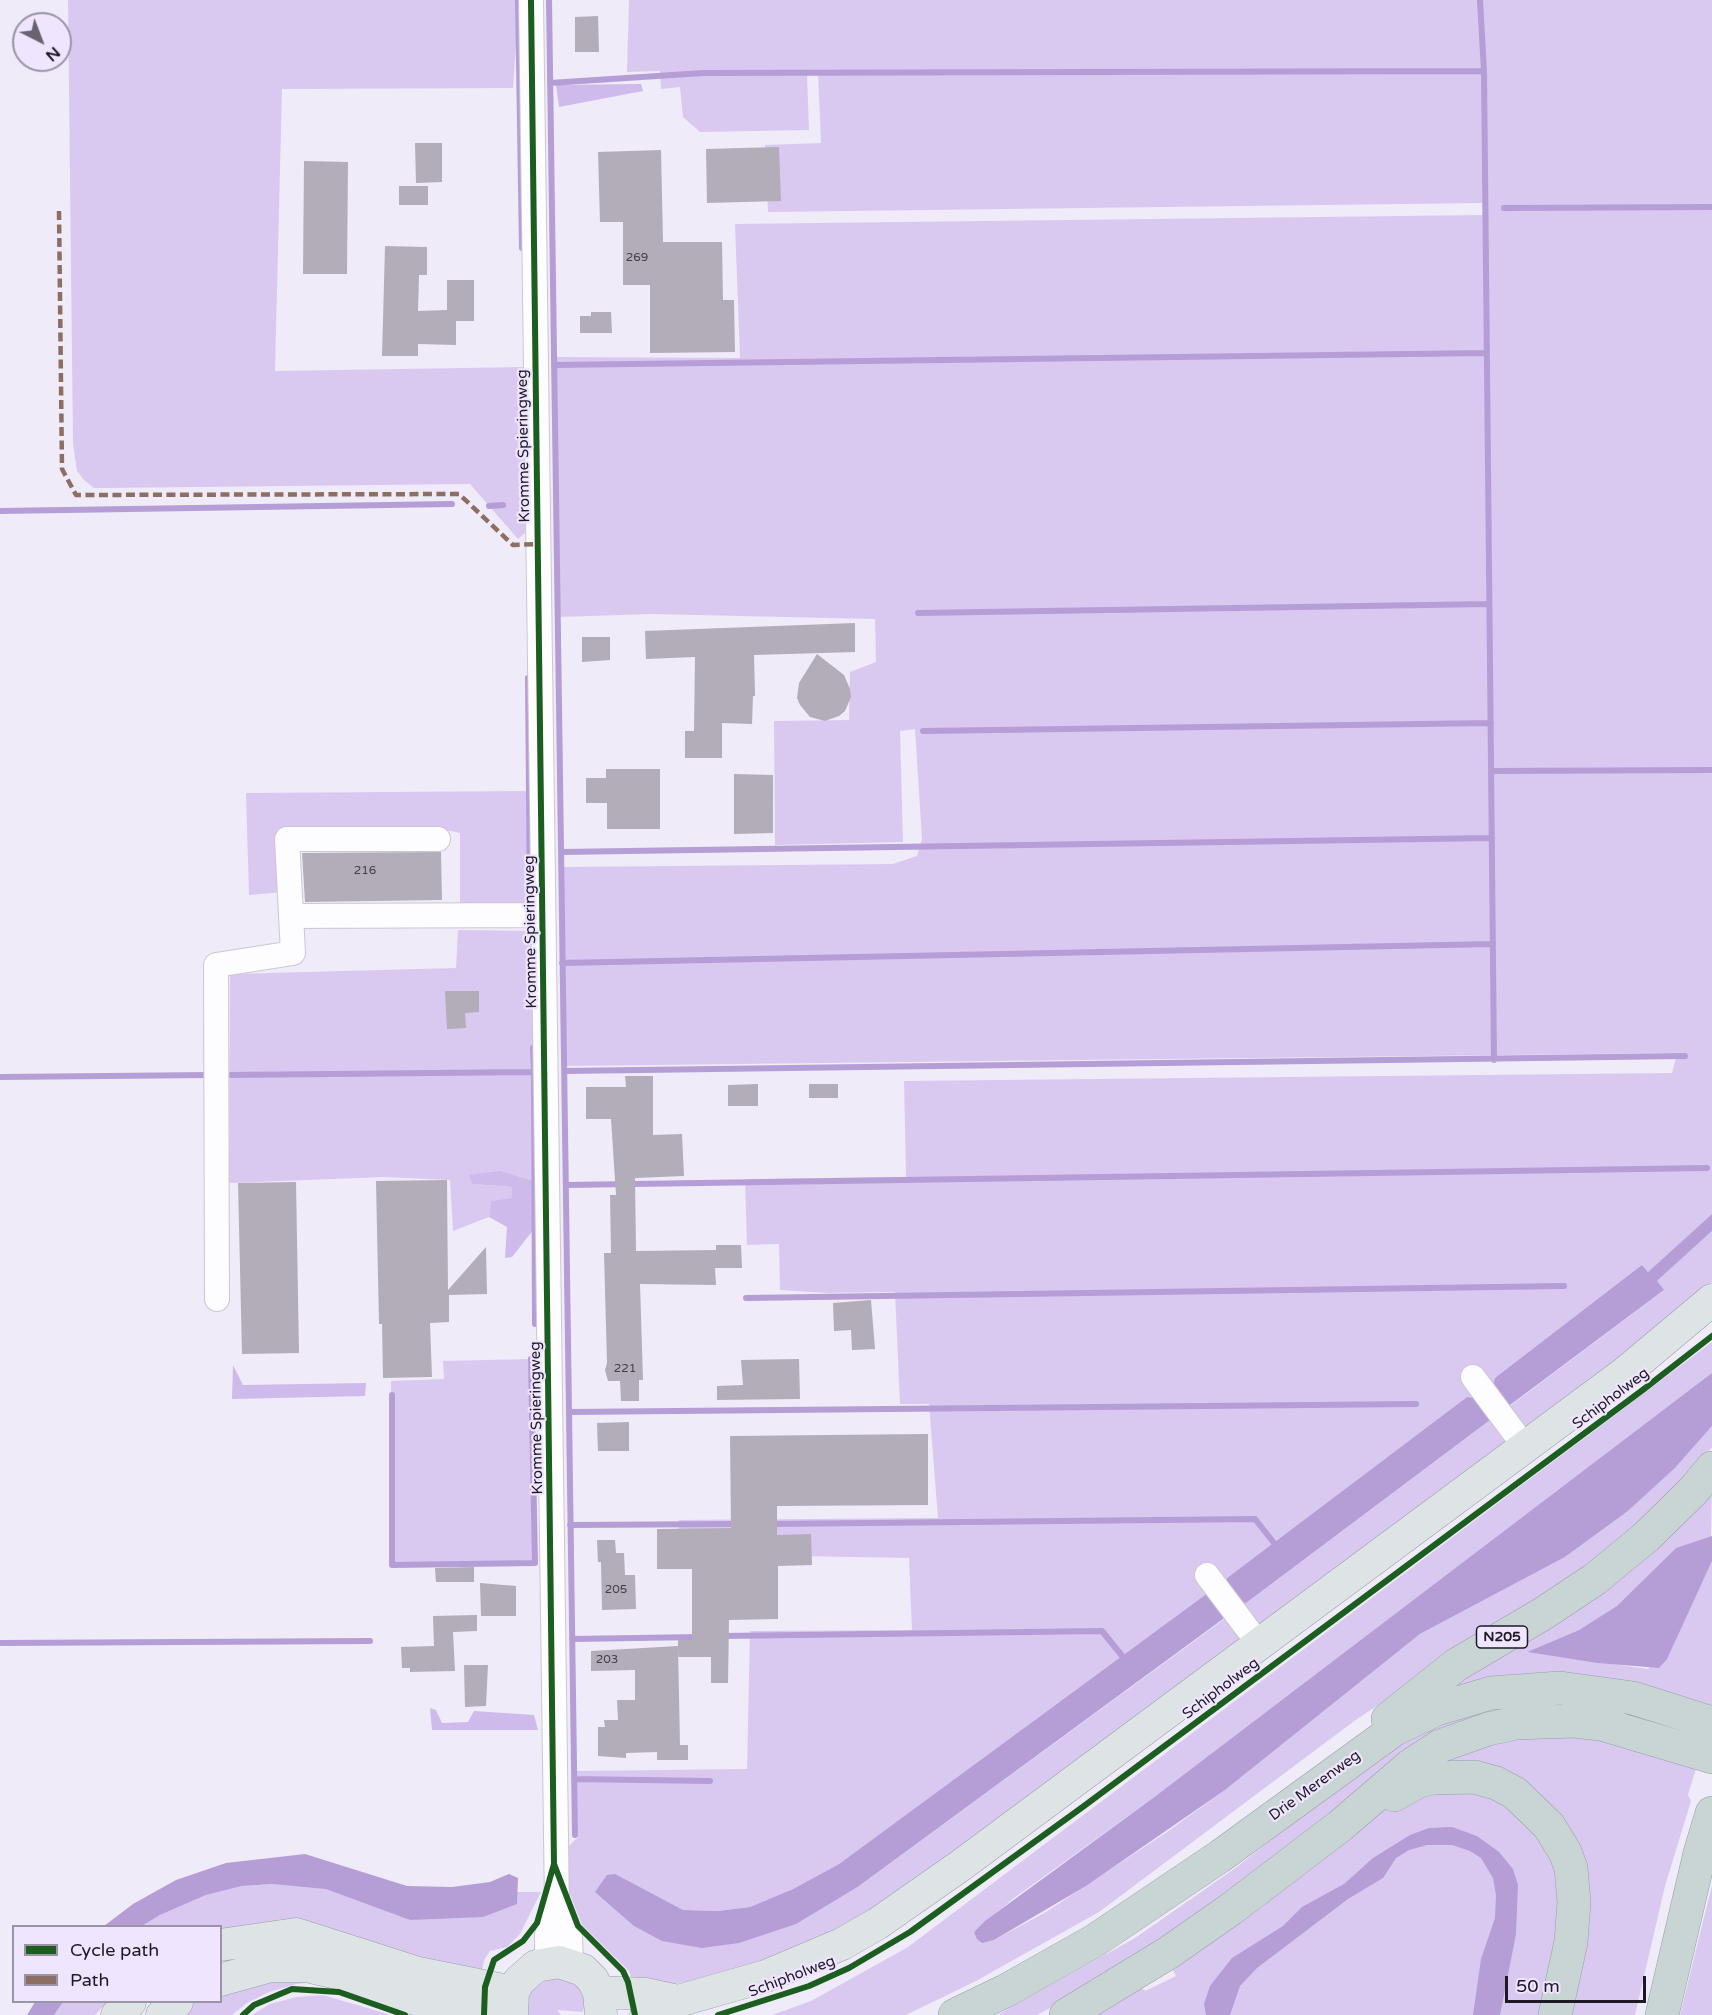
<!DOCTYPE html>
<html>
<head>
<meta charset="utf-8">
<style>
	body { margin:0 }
	#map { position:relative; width:1712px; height:2015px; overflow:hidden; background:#f0ebf8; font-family:"Varela Round",sans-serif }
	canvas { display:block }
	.legend { position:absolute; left:12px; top:1925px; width:210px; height:78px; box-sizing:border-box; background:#efe5fe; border:2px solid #9b94a7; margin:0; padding:8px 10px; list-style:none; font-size:18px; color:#1e1a25 }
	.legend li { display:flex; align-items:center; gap:12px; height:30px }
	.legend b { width:30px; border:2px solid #9b94a7 }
	.north { position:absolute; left:12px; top:12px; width:60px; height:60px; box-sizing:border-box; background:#efe5fe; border:2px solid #9b94a7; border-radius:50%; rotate:138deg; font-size:16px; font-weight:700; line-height:24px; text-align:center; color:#1e1a25 }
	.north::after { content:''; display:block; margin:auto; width:21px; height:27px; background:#68636f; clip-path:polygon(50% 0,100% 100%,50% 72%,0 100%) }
	.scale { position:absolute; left:1505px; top:1976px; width:141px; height:27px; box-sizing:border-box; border:3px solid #1e1a25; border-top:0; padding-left:8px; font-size:18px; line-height:21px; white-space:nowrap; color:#1e1a25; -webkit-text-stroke:4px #efe5fe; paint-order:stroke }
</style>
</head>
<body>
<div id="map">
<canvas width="1712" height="2015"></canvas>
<ul class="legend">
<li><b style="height:8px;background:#1b5e20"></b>Cycle path</li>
<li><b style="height:8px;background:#8d6e63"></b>Path</li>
</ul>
<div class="north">N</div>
<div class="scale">50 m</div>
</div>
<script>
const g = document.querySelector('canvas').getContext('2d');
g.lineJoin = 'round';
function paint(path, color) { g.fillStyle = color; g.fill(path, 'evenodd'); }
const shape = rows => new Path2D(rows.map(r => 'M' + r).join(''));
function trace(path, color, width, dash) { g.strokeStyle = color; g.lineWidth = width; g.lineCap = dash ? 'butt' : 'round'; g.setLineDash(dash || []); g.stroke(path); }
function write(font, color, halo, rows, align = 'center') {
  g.font = font + ' "Varela Round",sans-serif'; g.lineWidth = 4.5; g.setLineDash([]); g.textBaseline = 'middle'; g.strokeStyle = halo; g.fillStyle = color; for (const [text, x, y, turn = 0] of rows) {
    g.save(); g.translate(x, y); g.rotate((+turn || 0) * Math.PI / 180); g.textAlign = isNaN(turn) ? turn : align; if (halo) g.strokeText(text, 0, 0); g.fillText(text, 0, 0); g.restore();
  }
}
const green = shape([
	[68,0,519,0,513,88,282,89,275,371,525,367,525,533,518,539,470,484,104,488,94,488,84,480,77,471,73,444],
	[629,0,1712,0,1712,1214,1648,1272,1642,1265,1493,1391,1481,1399,1467,1397,1227,1578,1226,1587,1216,1596,1205,1595,839,1864,793,1889,750,1907,718,1911,683,1910,652,1895,662,1941,859,1886,1223,1620,1226,1609,1236,1601,1246,1603,1490,1420,1503,1404,1511,1405,1663,1291,1656,1282,1712,1231,1712,1282,1656,1332,922,1882,834,1937,733,1974,663,1986,634,1985,629,1971,582,1925,569,1892,569,1846,578,1837,576,1771,747,1769,750,1631,912,1630,909,1558,677,1554,679,1520,938,1518,929,1404,900,1404,895,1292,827,1293,780,1290,779,1244,747,1245,745,1179,906,1177,904,1081,1672,1073,1677,1053,567,1066,563,867,893,864,917,856,922,839,915,729,900,731,903,842,775,845,774,721,849,720,850,672,876,662,875,619,651,614,559,617,555,357,740,358,735,224,1484,215,1482,203,768,212,765,145,821,143,818,71,747,76,807,74,809,130,700,132,683,117,680,87,661,89,660,71,627,72],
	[529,791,530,905,460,906,460,833,451,831,282,833,284,892,249,895,246,793],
	[458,930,532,931,534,1181,501,1171,472,1184,512,1187,512,1199,491,1201,489,1217,453,1231,450,1180,384,1177,229,1183,230,974,456,968],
	[1712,1342,1712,1373,1694,1388,1153,1798,1014,1898,974,1932,994,1940,1046,1912,1167,1832,1225,1790,1420,1634,1565,1557,1628,1511,1675,1468,1712,1426,1712,1447,1679,1487,1585,1569,1357,1719,1099,1912,976,1981,906,2015,772,2015,811,2001,908,1947],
	[531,1359,535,1563,392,1565,391,1381,444,1379,443,1361],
	[1712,1485,1711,1538,1676,1548,1618,1606,1579,1630,1527,1652,1648,1669,1689,1609,1712,1561,1712,1706,1432,1697],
	[1592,1702,1698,1729,1703,1747,1499,1718,1101,1980,1037,2015,997,2015,1135,1938,1234,1869,1401,1739,1482,1706],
	[1561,1729,1698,1762,1688,1795,1691,1801,1665,1886,1635,2015,1565,2015,1564,1824,1429,1770,1455,1750],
	[1431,1789,1495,1795,1549,1844,1563,1905,1547,2015,1094,2015,1138,1986,1145,1991,1176,1976,1173,1970,1266,1904,1265,1898,1391,1804],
	[272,1884,326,1888,410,1920,517,1904,517,1892,541,1892,520,1934,507,1947,490,1951,484,1960,481,1977,272,1922,221,1930,220,1926,142,1926,160,1915,206,1895,242,1886],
	[1712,1886,1712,2015,1680,2015,1708,1901],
	[249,1976,337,1979,297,1984,269,1992,247,2003,232,2015,172,2015,187,2002,220,2002,221,1985],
	[559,1978,574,1983,579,1989,585,2001,583,2012,557,2010,561,2015,528,2015,528,1999,531,1991,546,1980],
	[323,1995,391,2015,252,2015,270,2004,296,1997],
	[63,2002,107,2002,95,2015,54,2015]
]);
const forest = shape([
	[641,84,643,91,559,107,556,85],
	[501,1171,534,1181,534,1229,512,1257,505,1258,507,1227,489,1217,491,1201,512,1198,512,1187,472,1184,469,1175],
	[233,1365,243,1385,366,1383,365,1396,232,1399],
	[430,1708,436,1710,442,1723,468,1722,474,1711,534,1715,538,1730,432,1730]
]);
const water = shape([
	[1712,1214,1712,1231,1657,1281,1664,1290,1510,1405,1503,1404,1491,1412,1490,1420,1246,1603,1236,1601,1226,1609,1223,1619,859,1886,796,1924,739,1943,702,1948,662,1941,634,1926,595,1892,607,1875,615,1874,683,1910,718,1911,750,1907,793,1889,839,1864,1205,1595,1216,1596,1226,1587,1227,1578,1467,1397,1481,1399,1492,1391,1495,1378,1642,1265,1648,1272],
	[1712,1373,1712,1426,1675,1468,1628,1511,1565,1557,1420,1634,1225,1790,1086,1886,994,1940,982,1943,977,1939,974,1932,985,1921,1153,1798],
	[1712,1536,1712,1561,1667,1659,1659,1668,1598,1663,1527,1652,1579,1630,1617,1606,1676,1548],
	[1452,1827,1477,1836,1499,1852,1513,1869,1518,1885,1516,1934,1500,2015,1473,2015,1481,1959,1495,1918,1496,1895,1493,1878,1481,1858,1470,1851,1452,1845,1427,1845,1409,1850,1396,1858,1383,1878,1348,1899,1257,1968,1240,1986,1230,2015,1206,2015,1204,2004,1210,1986,1232,1958,1283,1926,1302,1907,1344,1884,1373,1858,1410,1835,1429,1828],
	[305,1854,407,1886,452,1887,490,1882,509,1874,518,1878,517,1904,483,1917,410,1920,326,1889,272,1884,242,1886,206,1895,160,1915,142,1926,104,1926,133,1904,176,1880,226,1863],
	[35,2002,63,2002,54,2015,27,2015]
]);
const stream = shape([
	[518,0,522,248],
	[549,0,575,1835],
	[1480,0,1484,71,1494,1060],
	[550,83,703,73,1484,71],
	[1504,208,1712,207],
	[554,365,1487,353],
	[489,506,503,505],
	[0,511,452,504],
	[918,613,1489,604],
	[528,678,530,905],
	[923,731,1491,723],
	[1492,771,1712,770],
	[561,852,1492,838],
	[562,963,1493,944],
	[565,1071,1685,1056],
	[534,1072,535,1324],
	[230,1075,534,1072,533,1048],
	[0,1077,211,1075],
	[566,1185,1707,1168],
	[746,1298,1564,1286],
	[392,1395,392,1565,535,1563,531,1359],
	[569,1412,1416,1404],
	[770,1524,1255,1519,1274,1543],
	[570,1525,739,1524],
	[722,1636,1102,1631,1123,1657],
	[572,1639,700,1637],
	[0,1643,370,1641],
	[574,1779,710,1781]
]);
const building = shape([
	[598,16,599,52,575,52,575,17],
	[415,143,442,143,442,182,416,183],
	[779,147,781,201,707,203,706,149],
	[661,150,663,242,722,242,723,300,734,300,735,352,650,353,650,285,623,285,623,222,600,222,598,152],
	[304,161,348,162,347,274,303,274],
	[399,186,428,186,428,205,399,205],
	[385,246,427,247,427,275,419,275,418,311,447,310,447,280,474,280,474,321,456,321,456,345,418,344,418,356,382,356],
	[591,312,611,312,612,333,580,333,580,316,591,316],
	[855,623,855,652,754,655,755,696,753,696,752,724,722,723,722,758,685,758,685,731,694,731,695,657,646,659,645,631],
	[582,637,610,637,610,660,582,662],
	[817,654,844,675,850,689,851,697,845,711,839,716,825,721,810,717,800,705,797,698,799,683],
	[606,769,660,769,660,829,607,829,607,803,586,803,586,778,606,778],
	[734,774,773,775,773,833,734,834],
	[441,852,442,900,305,902,302,853],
	[445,991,479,991,479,1012,465,1013,466,1028,447,1029],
	[625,1076,653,1076,653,1135,682,1134,684,1176,635,1178,636,1251,716,1250,716,1245,741,1245,742,1268,715,1268,716,1285,640,1284,643,1380,639,1380,639,1401,621,1401,620,1381,608,1381,605,1370,607,1363,604,1253,611,1253,610,1195,616,1195,611,1119,586,1119,586,1087,626,1087],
	[758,1084,758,1106,728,1106,728,1085],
	[809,1084,838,1084,838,1098,809,1098],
	[447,1180,448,1290,486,1247,487,1294,449,1295,449,1322,430,1323,432,1377,383,1378,382,1324,379,1324,376,1181],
	[296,1182,299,1353,242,1354,238,1183],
	[871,1300,875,1349,852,1350,851,1330,834,1331,833,1303],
	[799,1359,800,1399,717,1400,717,1386,743,1385,741,1360],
	[629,1422,629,1451,598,1451,597,1423],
	[928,1434,928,1505,777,1506,777,1535,811,1534,812,1565,778,1566,778,1619,729,1620,728,1683,711,1683,711,1657,678,1657,678,1640,692,1640,692,1569,657,1569,657,1529,731,1528,730,1436],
	[597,1540,615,1540,616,1553,624,1553,625,1575,635,1575,636,1609,602,1610,601,1562,598,1562],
	[474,1567,474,1582,436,1582,435,1568],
	[480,1583,516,1586,516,1616,481,1616],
	[477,1615,477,1631,453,1632,455,1671,410,1672,410,1668,402,1668,401,1647,434,1646,433,1616],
	[678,1646,680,1745,688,1745,688,1760,657,1760,657,1752,626,1753,626,1758,598,1756,598,1727,605,1727,604,1720,618,1720,617,1700,635,1700,635,1670,591,1671,591,1651],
	[464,1665,488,1665,486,1706,465,1707]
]);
const minor = shape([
	[531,0,557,1908,547,1935,547,1963],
	[292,916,543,915],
	[217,1299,216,965,293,953,287,839,438,839],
	[1473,1377,1525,1447],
	[1207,1575,1259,1644],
	[557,1908,570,1936,571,1964]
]);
const major = shape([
	[220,1945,296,1934,418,1973,513,1992],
	[220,1980,270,1966,306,1966,349,1976,411,1998,486,2015],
	[599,1992,645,1994,678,2001],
	[117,2015,130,2002],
	[162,2015,177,2002],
	[512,2015,513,1992,519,1981,536,1966,559,1962,583,1970,593,1980,599,1992,601,2015],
	[646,2015,678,2001,766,1976,842,1944,877,1924,960,1866,1626,1372,1712,1300]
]);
const highway = shape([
	[1388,1719,1456,1665,1544,1613,1595,1579,1646,1537,1693,1491,1712,1468],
	[1394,1795,1419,1781,1433,1778,1474,1777,1496,1783,1515,1793,1549,1826,1565,1852,1571,1868,1574,1902,1571,1942,1555,2015],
	[955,2015,1007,1990,1094,1941,1219,1857,1395,1729,1437,1709,1491,1693,1560,1688,1633,1698,1712,1723],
	[1066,2015,1168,1953,1231,1909,1340,1826,1411,1765,1440,1746,1488,1729,1516,1723,1574,1721,1601,1724,1712,1757],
	[1662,2015,1700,1853,1712,1813]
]);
const quiet = shape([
	[59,211,62,469,76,495,459,494,513,545,538,544]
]);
const cycleway = shape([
	[554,1864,578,1926,623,1971,628,1982,635,2015],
	[243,2015,254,2005,292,1989,339,1992,405,2015],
	[484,2015,485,1987,494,1960,523,1941,537,1923,554,1864,531,0],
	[718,2015,809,1986,849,1968,910,1932,1084,1806,1644,1389,1712,1336]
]);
const numberNames = [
	["269",637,258],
	["216",365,871],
	["221",625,1369],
	["205",616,1590],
	["203",607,1660]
];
const shields = [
	[1502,1637,51]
];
const shieldNames = [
	["N205",1502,1637]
];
const streetNames = [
	["Kromme Spieringweg",524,446,-91],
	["Kromme Spieringweg",531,932,-91],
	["Schipholweg",1611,1399,-37],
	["Kromme Spieringweg",537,1418,-91],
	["Schipholweg",1221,1689,-37],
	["Drie Merenweg",1315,1786,-36],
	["Schipholweg",792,1977,-21]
];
paint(green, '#d9c9f1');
paint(forest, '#cebaeb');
paint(water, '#b59dd6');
trace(stream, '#b59dd6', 6);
paint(building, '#b2adb9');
trace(minor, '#cbc7d2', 26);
trace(major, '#96a1a5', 33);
trace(highway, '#96a1a5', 34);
trace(minor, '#fdfcfe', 24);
trace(major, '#dee4e5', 32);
trace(highway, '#c9d4d4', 33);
trace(quiet, '#8d6e63', 4.5, [9, 4.5]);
trace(cycleway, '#1b5e20', 6);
write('12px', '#433f4a', null, numberNames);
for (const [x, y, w] of shields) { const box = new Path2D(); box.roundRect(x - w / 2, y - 11, w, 22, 4.5); g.fillStyle = '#efe5fe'; g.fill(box); trace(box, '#1e1a25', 1.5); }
write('bold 14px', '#1e1a25', null, shieldNames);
write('15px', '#1e1a25', '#efe5fe', streetNames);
</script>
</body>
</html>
